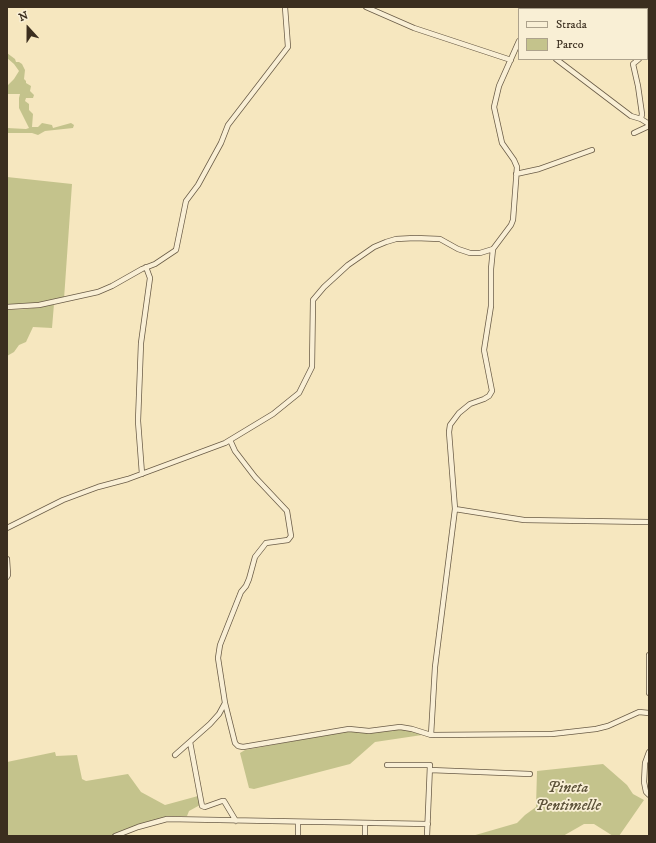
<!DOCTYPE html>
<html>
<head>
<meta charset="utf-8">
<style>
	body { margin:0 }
	#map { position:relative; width:656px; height:843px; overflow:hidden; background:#f6e7bf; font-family:"IM FELL DW Pica",serif }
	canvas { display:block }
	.frame { position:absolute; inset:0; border:8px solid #3b2e1f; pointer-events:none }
	.legend { position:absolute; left:518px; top:8px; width:130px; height:52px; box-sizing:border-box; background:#f9efd5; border:1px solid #ada28c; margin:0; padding:5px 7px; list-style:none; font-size:12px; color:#3b2e1f }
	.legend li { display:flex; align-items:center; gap:8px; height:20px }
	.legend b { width:20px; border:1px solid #ada28c }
	.north { position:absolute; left:8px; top:8px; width:40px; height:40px; -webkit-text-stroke:3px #f9efd5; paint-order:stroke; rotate:339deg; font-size:11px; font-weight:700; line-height:16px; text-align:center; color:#3b2e1f }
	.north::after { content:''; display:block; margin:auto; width:14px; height:18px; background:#3b2e1f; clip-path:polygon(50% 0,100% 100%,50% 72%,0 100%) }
</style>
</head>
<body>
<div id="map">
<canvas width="656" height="843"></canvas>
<div class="frame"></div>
<ul class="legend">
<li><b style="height:5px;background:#f9efd5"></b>Strada</li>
<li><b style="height:11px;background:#c4c38c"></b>Parco</li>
</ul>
<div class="north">N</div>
</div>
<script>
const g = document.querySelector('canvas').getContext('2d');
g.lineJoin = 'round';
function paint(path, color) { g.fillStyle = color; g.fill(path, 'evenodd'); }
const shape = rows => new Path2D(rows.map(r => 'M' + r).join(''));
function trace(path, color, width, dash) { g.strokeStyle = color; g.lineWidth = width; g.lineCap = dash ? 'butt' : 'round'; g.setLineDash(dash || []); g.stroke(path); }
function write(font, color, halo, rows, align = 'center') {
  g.font = font + ' "IM FELL DW Pica",serif'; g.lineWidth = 3.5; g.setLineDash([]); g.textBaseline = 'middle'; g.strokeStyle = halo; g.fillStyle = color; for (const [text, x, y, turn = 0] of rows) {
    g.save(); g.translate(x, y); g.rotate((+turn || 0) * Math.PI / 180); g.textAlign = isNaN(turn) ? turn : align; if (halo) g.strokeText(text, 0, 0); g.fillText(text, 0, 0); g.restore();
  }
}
const green = shape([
	[7,53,15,59,16,62,19,62,22,64,25,70,24,79,26,81,26,83,31,86,30,91,34,95,33,98,26,98,25,101,29,104,29,110,33,114,32,127,38,127,42,123,52,125,53,128,71,123,74,125,73,128,45,131,38,135,32,133,7,133,7,128,26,129,29,128,19,108,19,98,20,94,7,94,7,86,14,79,19,71,14,64,7,58],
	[7,177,72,184,64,299,39,305,7,307],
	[54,304,52,328,33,327,26,342,19,345,14,352,7,356,7,310,28,309],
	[405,728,422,735,375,742,350,764,254,789,249,788,240,753,245,750,349,731],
	[55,752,56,756,77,755,82,779,86,781,128,774,141,792,165,805,198,796,200,805,189,811,187,816,169,816,142,824,115,836,7,836,7,762],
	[603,764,627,785,633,794,644,800,619,836,613,836,594,824,584,824,563,836,472,836,517,823,525,815,536,807,537,771]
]);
const minor = shape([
	[366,7,414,28,511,60],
	[647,7,649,10],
	[538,9,540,7],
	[647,55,649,53],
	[556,59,631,116,641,119,649,124],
	[639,59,633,64,638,86,642,114,641,119],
	[634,133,649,126],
	[516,174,539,169,592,150],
	[7,307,39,305,98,292,112,286,142,269,155,264,176,250,186,201,198,185,221,143,228,125,288,47,285,7],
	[142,474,138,421,141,343,150,278,146,267],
	[455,509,524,520,649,522],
	[7,528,63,500,98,487,128,479,225,443,273,414,299,393,312,367,313,300,324,287,348,265,374,247,386,242,396,239,415,238,440,239,458,249,470,253,480,253,493,249,511,225,513,220,517,167,514,160,502,143,494,107,499,86,519,41],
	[7,559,8,575,7,577],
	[649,655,649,693],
	[225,703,235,743,238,746,243,747,349,729,369,731,400,727,412,729,431,735,552,734,596,729,608,726,639,712,649,713],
	[431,735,435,667,455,509,449,432,450,425,459,413,470,404,484,399,489,396,492,391,484,350,491,306,491,269,493,249],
	[190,742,202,806,205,807,222,801,224,801,236,821],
	[649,752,645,763,644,782,646,792,649,795],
	[175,755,210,724,219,714,225,703,218,658,220,645,241,592,246,586,249,579,255,557,266,543,288,540,291,536,287,511,255,477,235,451,230,440],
	[387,765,430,765,427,836],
	[430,770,530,774],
	[115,836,138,827,167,819,428,824],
	[298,836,298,822],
	[365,836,365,823]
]);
const parkNames = [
	["Pineta",568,789],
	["Pentimelle",568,807]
];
paint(green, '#c4c38c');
trace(minor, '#6a5c47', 6);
trace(minor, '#f9efd5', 4.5);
write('italic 16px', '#5d533a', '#f9efd5', parkNames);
</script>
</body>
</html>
